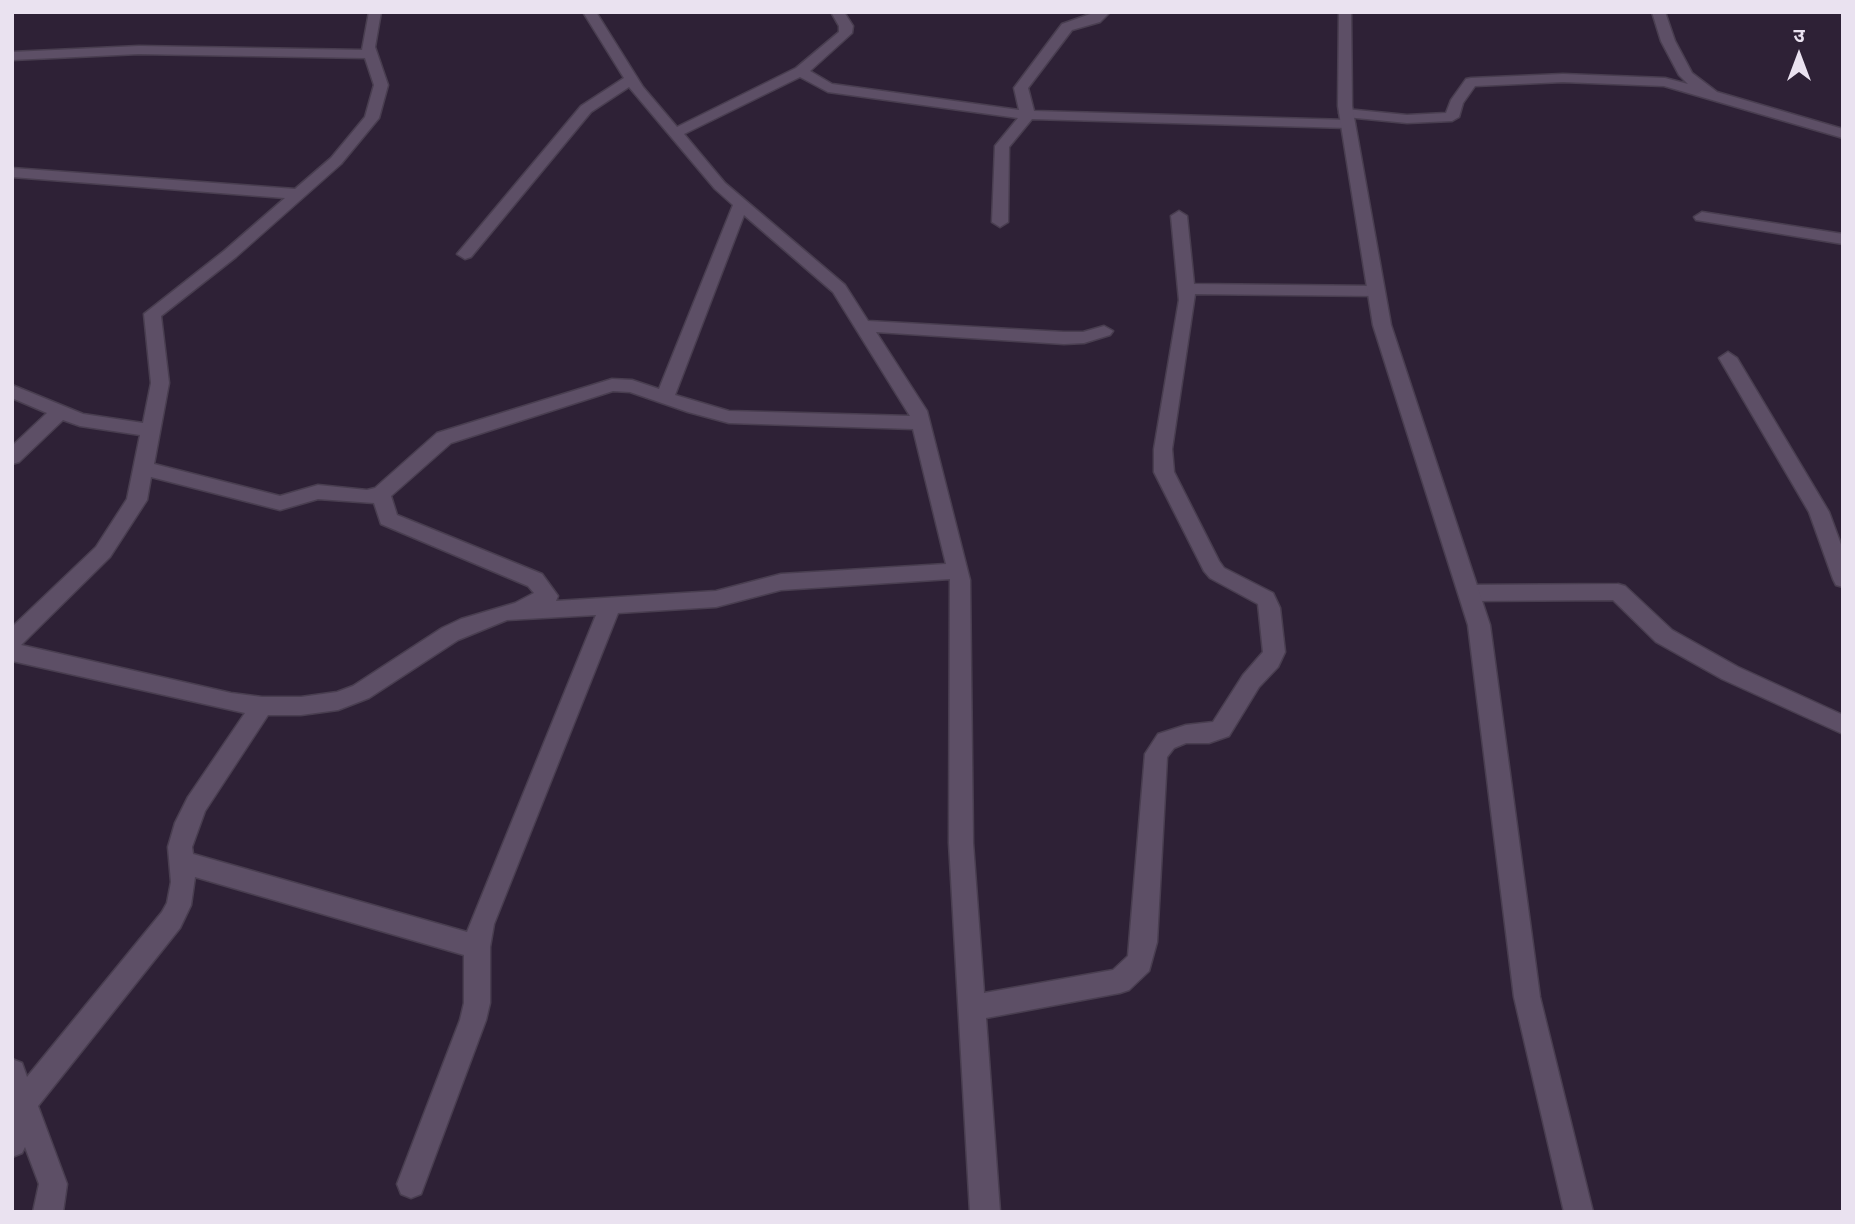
<!DOCTYPE html>
<html>
<head>
<meta charset="utf-8">
<style>
	body { margin:0 }
	#map { position:relative; width:1855px; height:1224px; overflow:hidden; background:#2e2136; font-family:"IBM Plex Serif","Noto Sans Devanagari",serif }
	canvas { display:block }
	.frame { position:absolute; inset:0; border:14px solid #eae2f0; pointer-events:none }
	.north { position:absolute; left:1764px; top:21px; width:70px; height:70px; -webkit-text-stroke:5px #2e2136; paint-order:stroke; rotate:0deg; font-size:19px; font-weight:700; line-height:28px; text-align:center; color:#eae2f0 }
	.north::after { content:''; display:block; margin:auto; width:24px; height:32px; background:#eae2f0; clip-path:polygon(50% 0,100% 100%,50% 72%,0 100%) }
</style>
</head>
<body>
<div id="map">
<canvas width="1855" height="1224"></canvas>
<div class="frame"></div>
<div class="north">उ</div>
</div>
<script>
const g = document.querySelector('canvas').getContext('2d');
g.lineJoin = 'round';
const shape = rows => new Path2D(rows.map(r => 'M' + r).join(''));
function trace(path, color, width, dash) { g.strokeStyle = color; g.lineWidth = width; g.lineCap = dash ? 'butt' : 'round'; g.setLineDash(dash || []); g.stroke(path); }
function paint(path, color) { g.fillStyle = color; g.fill(path, 'evenodd'); }
const street = shape([
	[369,12,381,12,375,47,388,85,379,118,341,164,236,257,161,316,169,383,154,464,280,496,318,485,367,490,375,488,437,433,612,379,632,380,659,389,733,205,715,189,629,87,591,112,471,257,465,259,457,254,581,106,624,78,583,12,596,12,643,87,677,127,796,68,839,32,839,26,831,12,844,12,853,26,852,33,810,71,832,84,1019,110,1014,88,1062,24,1096,12,1110,12,1100,22,1072,30,1028,88,1034,111,1348,120,1355,124,1348,128,1032,119,1009,147,1008,222,1000,227,992,222,995,146,1018,118,828,92,800,77,684,134,725,183,845,285,868,321,1064,332,1083,332,1104,326,1113,331,1110,335,1084,343,1064,344,876,332,927,411,970,580,973,843,984,993,1113,970,1128,956,1145,754,1158,734,1186,725,1213,722,1243,675,1263,652,1258,604,1210,578,1204,571,1154,472,1154,449,1179,300,1171,216,1179,211,1187,216,1194,284,1376,286,1384,291,1376,296,1195,294,1172,449,1174,472,1219,561,1224,568,1273,593,1280,608,1285,652,1278,667,1259,687,1229,736,1209,743,1186,743,1174,748,1167,757,1157,942,1149,971,1129,990,1120,993,986,1018,1000,1212,970,1212,949,843,950,579,781,590,716,607,618,613,494,924,490,947,490,1003,486,1020,421,1194,411,1198,401,1194,397,1184,460,1020,464,1003,464,955,195,877,191,905,180,928,38,1106,67,1184,63,1212,33,1212,39,1184,25,1147,22,1153,12,1157,12,1059,22,1063,27,1077,162,912,167,903,171,882,168,847,175,823,188,797,245,713,12,661,12,627,96,547,127,499,140,435,80,426,63,420,19,462,12,464,12,446,47,413,12,398,12,385,83,414,143,423,151,383,144,314,224,251,285,198,12,177,12,168,295,189,331,158,365,117,374,85,365,58,139,54,12,60,12,52,139,46,362,50,369,12],
	[744,215,833,292,910,416,729,411,675,395,744,215],
	[613,391,630,392,688,412,729,423,913,429,946,564,781,574,716,591,556,601,558,596,542,574,397,515,391,496,451,443,613,391],
	[151,477,280,510,318,499,374,503,381,524,528,586,534,593,515,603,461,619,442,628,353,686,337,692,301,697,262,697,231,693,21,645,110,557,147,500,151,477],
	[596,615,467,932,193,854,192,847,205,811,268,715,301,715,338,710,369,698,458,640,507,620,596,615],
	[1652,12,1665,12,1675,41,1692,73,1717,92,1843,129,1843,138,1664,86,1563,82,1475,86,1463,103,1459,117,1452,121,1407,123,1346,117,1339,113,1346,109,1407,115,1446,113,1451,100,1466,79,1471,78,1563,74,1665,78,1688,84,1679,75,1661,41,1652,12],
	[1702,212,1843,234,1843,244,1696,220,1694,217,1702,212],
	[1728,352,1737,358,1829,512,1843,550,1843,587,1836,585,1833,579,1809,512,1719,358,1728,352],
	[1618,584,1625,586,1672,630,1738,667,1843,715,1843,734,1722,679,1656,642,1613,600,1469,601,1462,599,1459,593,1462,587,1469,585,1618,584]
]);
const secondary = shape([
	[1339,12,1351,12,1352,106,1391,325,1490,625,1540,997,1593,1212,1564,1212,1514,997,1468,625,1373,325,1338,106,1339,12]
]);
trace(street, '#493e50', 3);
trace(secondary, '#493e50', 3);
paint(street, '#5d4f66');
paint(secondary, '#5d4f66');
</script>
</body>
</html>
